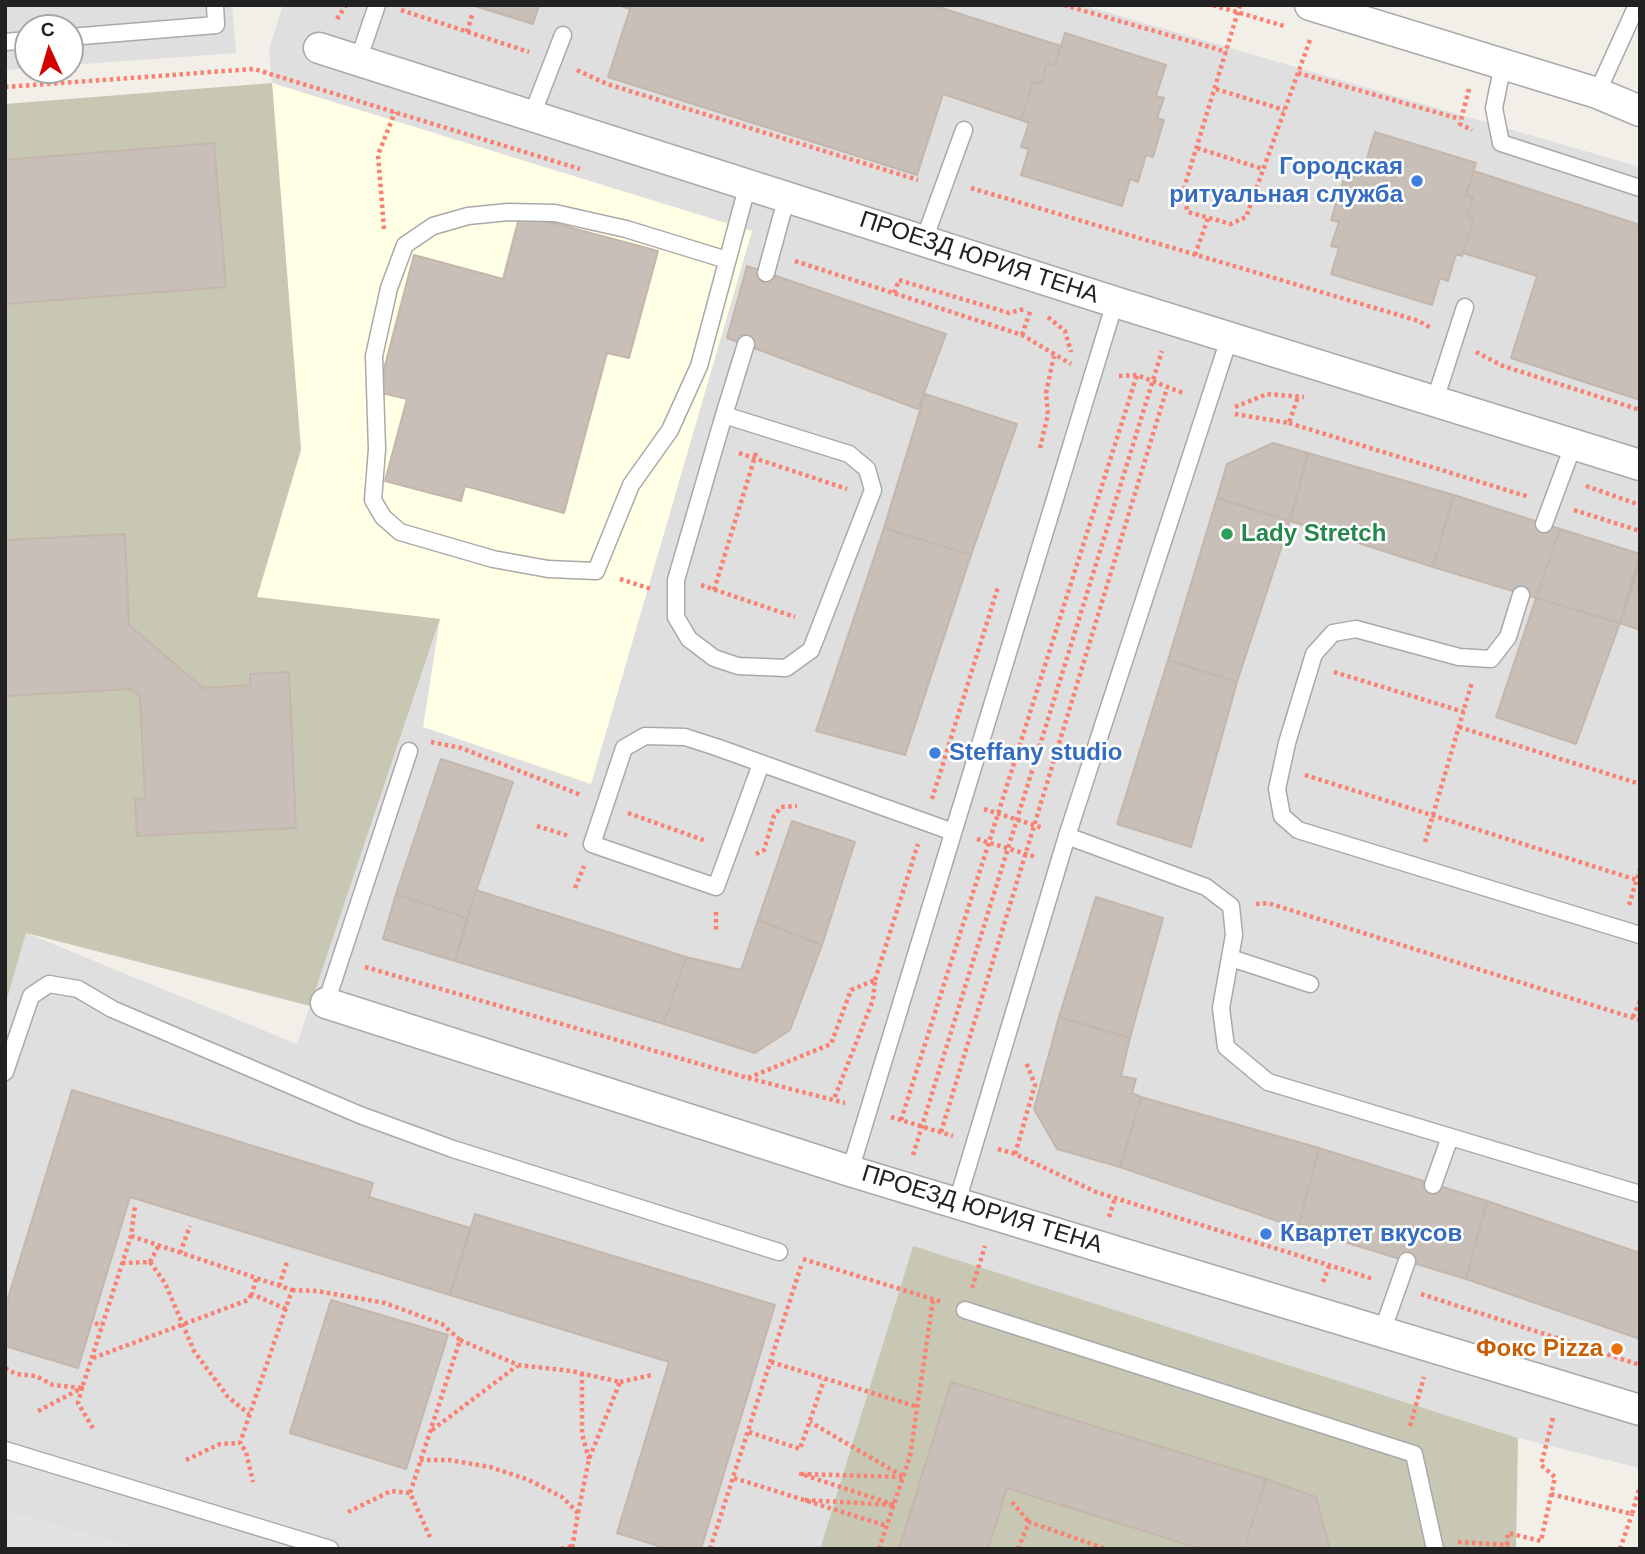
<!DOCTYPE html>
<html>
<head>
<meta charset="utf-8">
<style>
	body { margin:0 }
	#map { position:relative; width:1645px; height:1554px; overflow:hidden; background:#f2efe9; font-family:Arial,sans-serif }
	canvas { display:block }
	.frame { position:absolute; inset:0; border:7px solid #222; pointer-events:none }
	.north { position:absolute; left:14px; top:14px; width:70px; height:70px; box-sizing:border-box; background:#fff; border:2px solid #a7a7a7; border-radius:50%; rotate:356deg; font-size:19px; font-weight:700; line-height:28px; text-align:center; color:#222 }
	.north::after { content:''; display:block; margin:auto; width:24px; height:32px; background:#d40000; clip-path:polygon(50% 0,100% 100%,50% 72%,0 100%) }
</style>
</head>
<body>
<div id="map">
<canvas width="1645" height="1554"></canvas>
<div class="frame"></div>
<div class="north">С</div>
</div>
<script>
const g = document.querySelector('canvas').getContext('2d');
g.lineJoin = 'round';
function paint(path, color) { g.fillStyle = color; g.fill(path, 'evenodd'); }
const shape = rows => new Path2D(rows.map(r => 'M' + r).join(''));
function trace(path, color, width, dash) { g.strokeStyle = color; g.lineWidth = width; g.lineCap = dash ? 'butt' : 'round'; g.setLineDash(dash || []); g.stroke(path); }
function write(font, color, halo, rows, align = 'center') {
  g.font = font + ' Arial,sans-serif'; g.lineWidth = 5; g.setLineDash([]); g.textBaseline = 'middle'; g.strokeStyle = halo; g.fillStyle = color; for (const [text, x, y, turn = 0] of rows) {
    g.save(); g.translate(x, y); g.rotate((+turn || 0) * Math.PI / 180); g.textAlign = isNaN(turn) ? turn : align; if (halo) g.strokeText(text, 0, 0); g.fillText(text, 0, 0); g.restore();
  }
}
const residential = shape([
	[5,5,232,5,236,53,70,65,70,28,28,28,28,68,5,70],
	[283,5,1082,5,1640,167,1640,1468,1518,1438,913,1247,820,1549,137,1549,5,1511,5,1006,26,933,297,1044,440,620,301,450,269,49]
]);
const education = shape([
	[272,83,752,231,591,784,423,727,440,619,257,597,301,450]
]);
const construction = shape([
	[272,83,301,450,257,597,440,619,310,1006,26,933,5,1006,5,104],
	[913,1246,1518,1438,1516,1549,820,1549]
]);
const parking = shape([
	[5,1511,137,1549,5,1549]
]);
const building = shape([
	[472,5,539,5,533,24,472,5],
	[618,5,932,5,1061,46,1055,66,1047,63,1041,84,1033,82,1021,120,943,94,917,175,608,77,630,9,618,5],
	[1065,33,1166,65,1156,96,1164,98,1157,118,1164,120,1153,157,1146,155,1138,182,1130,179,1122,206,1021,175,1029,149,1021,147,1029,123,1021,120,1033,82,1041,84,1047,63,1055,66,1065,33],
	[1375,132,1476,163,1466,195,1473,197,1467,217,1474,219,1462,256,1456,254,1448,281,1440,278,1432,305,1331,274,1339,248,1331,246,1339,222,1331,220,1343,181,1351,183,1357,162,1365,165,1375,132],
	[214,143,226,287,5,304,5,160,214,143],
	[1474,171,1640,225,1640,400,1511,358,1537,276,1463,253,1474,219,1467,217,1473,197,1466,195,1474,171],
	[520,214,658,251,629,358,607,353,564,513,465,486,461,501,385,481,407,399,378,392,414,255,503,279,520,214],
	[747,266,946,334,918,409,727,338,747,266],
	[925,394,1017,424,971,555,884,528,925,394],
	[1273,443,1308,453,1290,521,1217,498,1227,464,1273,443],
	[1308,453,1454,495,1433,567,1290,521,1308,453],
	[1454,495,1560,529,1536,598,1433,567,1454,495],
	[1217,498,1290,521,1237,682,1168,660,1217,498],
	[884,528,971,555,905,755,816,731,884,528],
	[1560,529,1640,554,1620,623,1536,598,1560,529],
	[125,534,129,625,203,688,250,685,250,674,289,672,296,828,137,836,135,799,145,798,140,696,131,689,5,696,5,540,125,534],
	[1640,562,1640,630,1620,623,1640,562],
	[1536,598,1620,623,1576,744,1496,717,1536,598],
	[1168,660,1237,682,1191,847,1117,824,1168,660],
	[441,759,513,782,467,918,396,894,441,759],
	[792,821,855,842,822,945,758,920,792,821],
	[476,890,686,957,664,1024,455,961,476,890],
	[396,894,467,918,455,961,383,939,396,894],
	[1096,897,1163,918,1130,1038,1059,1017,1096,897],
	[758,920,822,945,790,1030,755,1053,664,1024,686,957,741,970,758,920],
	[1059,1017,1130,1038,1121,1076,1136,1079,1132,1093,1141,1097,1120,1167,1057,1149,1034,1109,1059,1017],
	[72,1090,373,1183,369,1197,470,1228,450,1295,130,1197,78,1368,5,1346,5,1308,72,1090],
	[1141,1097,1319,1148,1298,1228,1120,1167,1141,1097],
	[1319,1148,1487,1201,1466,1279,1298,1228,1319,1148],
	[1487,1201,1640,1253,1640,1339,1466,1279,1487,1201],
	[475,1214,775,1305,701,1549,668,1549,617,1533,669,1362,450,1295,475,1214],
	[331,1300,448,1335,406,1469,290,1433,331,1300],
	[951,1382,1266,1479,1244,1549,1201,1549,1007,1488,988,1549,899,1549,951,1382],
	[1266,1479,1316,1497,1330,1549,1244,1549,1266,1479]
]);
const path = shape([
	[1064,5,1227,52],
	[1213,5,1284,26],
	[1240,5,1185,185,1183,197,1188,212,1231,224,1246,217,1311,37],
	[401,10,529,52],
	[337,19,346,5],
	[467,32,473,12],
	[577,70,607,84,918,180],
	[1298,73,1460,119],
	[5,87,254,69,580,169],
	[1216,89,1284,110],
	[1469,89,1460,124,1472,130],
	[1197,148,1263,169],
	[971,188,1419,321,1431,328],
	[384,229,378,155,395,112],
	[1195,255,1208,218],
	[795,261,1022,335,1071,364],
	[894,293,899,280,1009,313,1024,309],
	[1048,317,1065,331,1071,352],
	[1022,335,1031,309],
	[1476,352,1503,366,1640,410],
	[1119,376,1137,375,1183,393],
	[1235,407,1267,394,1304,397],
	[1235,414,1289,423,1298,397],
	[1289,423,1529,497],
	[1040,448,1048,414,1046,393,1054,356],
	[739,453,847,489],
	[1586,486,1640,505],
	[1574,510,1640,531],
	[620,579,651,589],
	[701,585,795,617],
	[714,590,757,450],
	[1334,672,1464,712],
	[1459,727,1640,784],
	[431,742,461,748,581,795],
	[1305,775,1640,881],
	[932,799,998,587],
	[984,809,1043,828],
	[628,813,706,841],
	[537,826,569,836],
	[977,839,1036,857],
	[1425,842,1472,682],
	[756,854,764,850,774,816,781,807,797,806],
	[575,888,584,866],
	[1256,904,1268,903,1640,1020],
	[1629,905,1640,869],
	[716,912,716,931],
	[365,967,748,1078,831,1044,851,990,875,980,873,1000,834,1099],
	[875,980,918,844],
	[1633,1017,1640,1001],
	[748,1078,845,1103],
	[891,1117,953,1136],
	[901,1120,1137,375],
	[941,1132,1167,388],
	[998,1149,1015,1154,1096,1192,1373,1279],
	[1015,1154,1035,1085,1026,1062],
	[913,1155,1162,351],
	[1109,1217,1115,1198],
	[131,1236,292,1290,240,1443,246,1452,253,1482],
	[180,1253,190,1226],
	[803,1259,942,1302],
	[150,1262,165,1283,194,1351,228,1397,249,1414],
	[122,1263,150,1262,159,1245],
	[256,1279,252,1294,286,1309],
	[1323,1282,1329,1266],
	[279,1286,287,1262],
	[972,1288,985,1246],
	[292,1290,317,1291,385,1303,442,1324,460,1340,410,1493,430,1537],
	[1421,1294,1640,1365],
	[95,1323,102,1326],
	[460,1340,518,1365,571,1371,620,1382,589,1459,578,1513],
	[93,1358,248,1300,252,1294],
	[771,1362,918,1407],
	[5,1368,16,1374,36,1376,53,1385,82,1388,131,1236,135,1206],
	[582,1373,582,1434,589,1459],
	[620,1382,652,1375],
	[38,1411,82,1388,78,1403,94,1430],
	[1410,1426,1424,1377],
	[432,1430,517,1366],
	[749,1432,800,1449,824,1380],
	[186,1460,220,1444,240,1443],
	[420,1460,449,1460,490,1467,529,1480,562,1497,578,1513,572,1549],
	[734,1478,887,1526],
	[1551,1494,1632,1514,1640,1486],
	[805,1500,895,1505,801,1474,904,1477,810,1422],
	[1012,1502,1029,1522],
	[348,1512,391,1491,410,1493],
	[1458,1542,1507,1545,1508,1533,1541,1541,1555,1477,1541,1465,1553,1418],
	[561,1549,572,1546],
	[710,1549,801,1266],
	[879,1549,910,1456,933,1300],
	[1018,1549,1029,1522,1106,1549],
	[1620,1549,1632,1514]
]);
const lane = shape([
	[70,37,216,25,215,5],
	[5,42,28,40],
	[358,61,377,5],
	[1503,64,1494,108,1501,143,1640,188],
	[1597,93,1637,5],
	[532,115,563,35],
	[924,240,964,130],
	[727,260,626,229,555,213,508,212,468,216,433,226,405,245,389,288,374,356,377,449,373,500,383,517,400,532,493,559,548,569,596,571,631,485,670,430,699,366,748,184],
	[766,273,787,196],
	[1435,400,1465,307],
	[724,415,849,454,867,469,873,490,811,650,786,668,738,666,714,658,689,639,676,617,676,580,724,415,746,344],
	[1544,524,1574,443],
	[1521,595,1508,637,1491,659,1459,657,1356,629,1333,633,1314,654,1287,743,1277,789,1282,816,1298,830,1640,935],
	[761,764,716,887,592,844,624,748,645,736,685,737,716,747,953,832],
	[1067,836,1206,887,1231,906,1234,935,1221,1008,1226,1047,1268,1082,1640,1194],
	[1231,958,1310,984],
	[326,1003,409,751],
	[5,1072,31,996,49,984,78,989,112,1009,360,1115,453,1149,779,1252],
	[850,1171,1115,302],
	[1433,1185,1450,1137],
	[957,1202,1067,836,1230,336],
	[965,1310,1414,1454,1435,1549],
	[1382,1332,1407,1261],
	[5,1450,330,1549]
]);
const street = shape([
	[1310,5,1597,93,1640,111],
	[319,48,1115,302,1640,465],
	[326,1003,850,1171,1640,1410]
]);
const markers = [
	[1417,181,7,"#3f7fe0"],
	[1227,534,7,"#2e9e5b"],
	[935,753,7,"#3f7fe0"],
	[1266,1234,7,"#3f7fe0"],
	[1617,1349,7,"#e8710a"]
];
const shopNames = [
	["Городская",1403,167,"right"],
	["ритуальная служба",1403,195,"right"],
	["Steffany studio",949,753],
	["Квартет вкусов",1280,1234]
];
const streetNames = [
	["ПРОЕЗД ЮРИЯ ТЕНА",979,258,18],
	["ПРОЕЗД ЮРИЯ ТЕНА",982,1210,17]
];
const leisureNames = [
	["Lady Stretch",1241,534]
];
const foodNames = [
	["Фокс Pizza",1603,1349]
];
paint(residential, '#e0dfdf');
paint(education, '#ffffe5');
paint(construction, '#c7c7b4');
paint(parking, '#e2e2e2');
paint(building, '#c7bfb8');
trace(building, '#c4b6ab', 2);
trace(lane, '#a9a9a9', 19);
trace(street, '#a9a9a9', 33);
trace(path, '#fa8072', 4.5, [3.5, 3.5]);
trace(lane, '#fff', 16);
trace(street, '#fff', 30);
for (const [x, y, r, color] of markers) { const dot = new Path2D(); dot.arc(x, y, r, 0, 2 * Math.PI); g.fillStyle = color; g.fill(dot); trace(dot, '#fff', 2.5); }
write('bold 24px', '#366cbe', '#fff', shopNames, 'left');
write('24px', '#222', '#fff', streetNames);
write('bold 24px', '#27864d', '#fff', leisureNames, 'left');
write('bold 24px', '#c56008', '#fff', foodNames, 'right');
</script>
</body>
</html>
